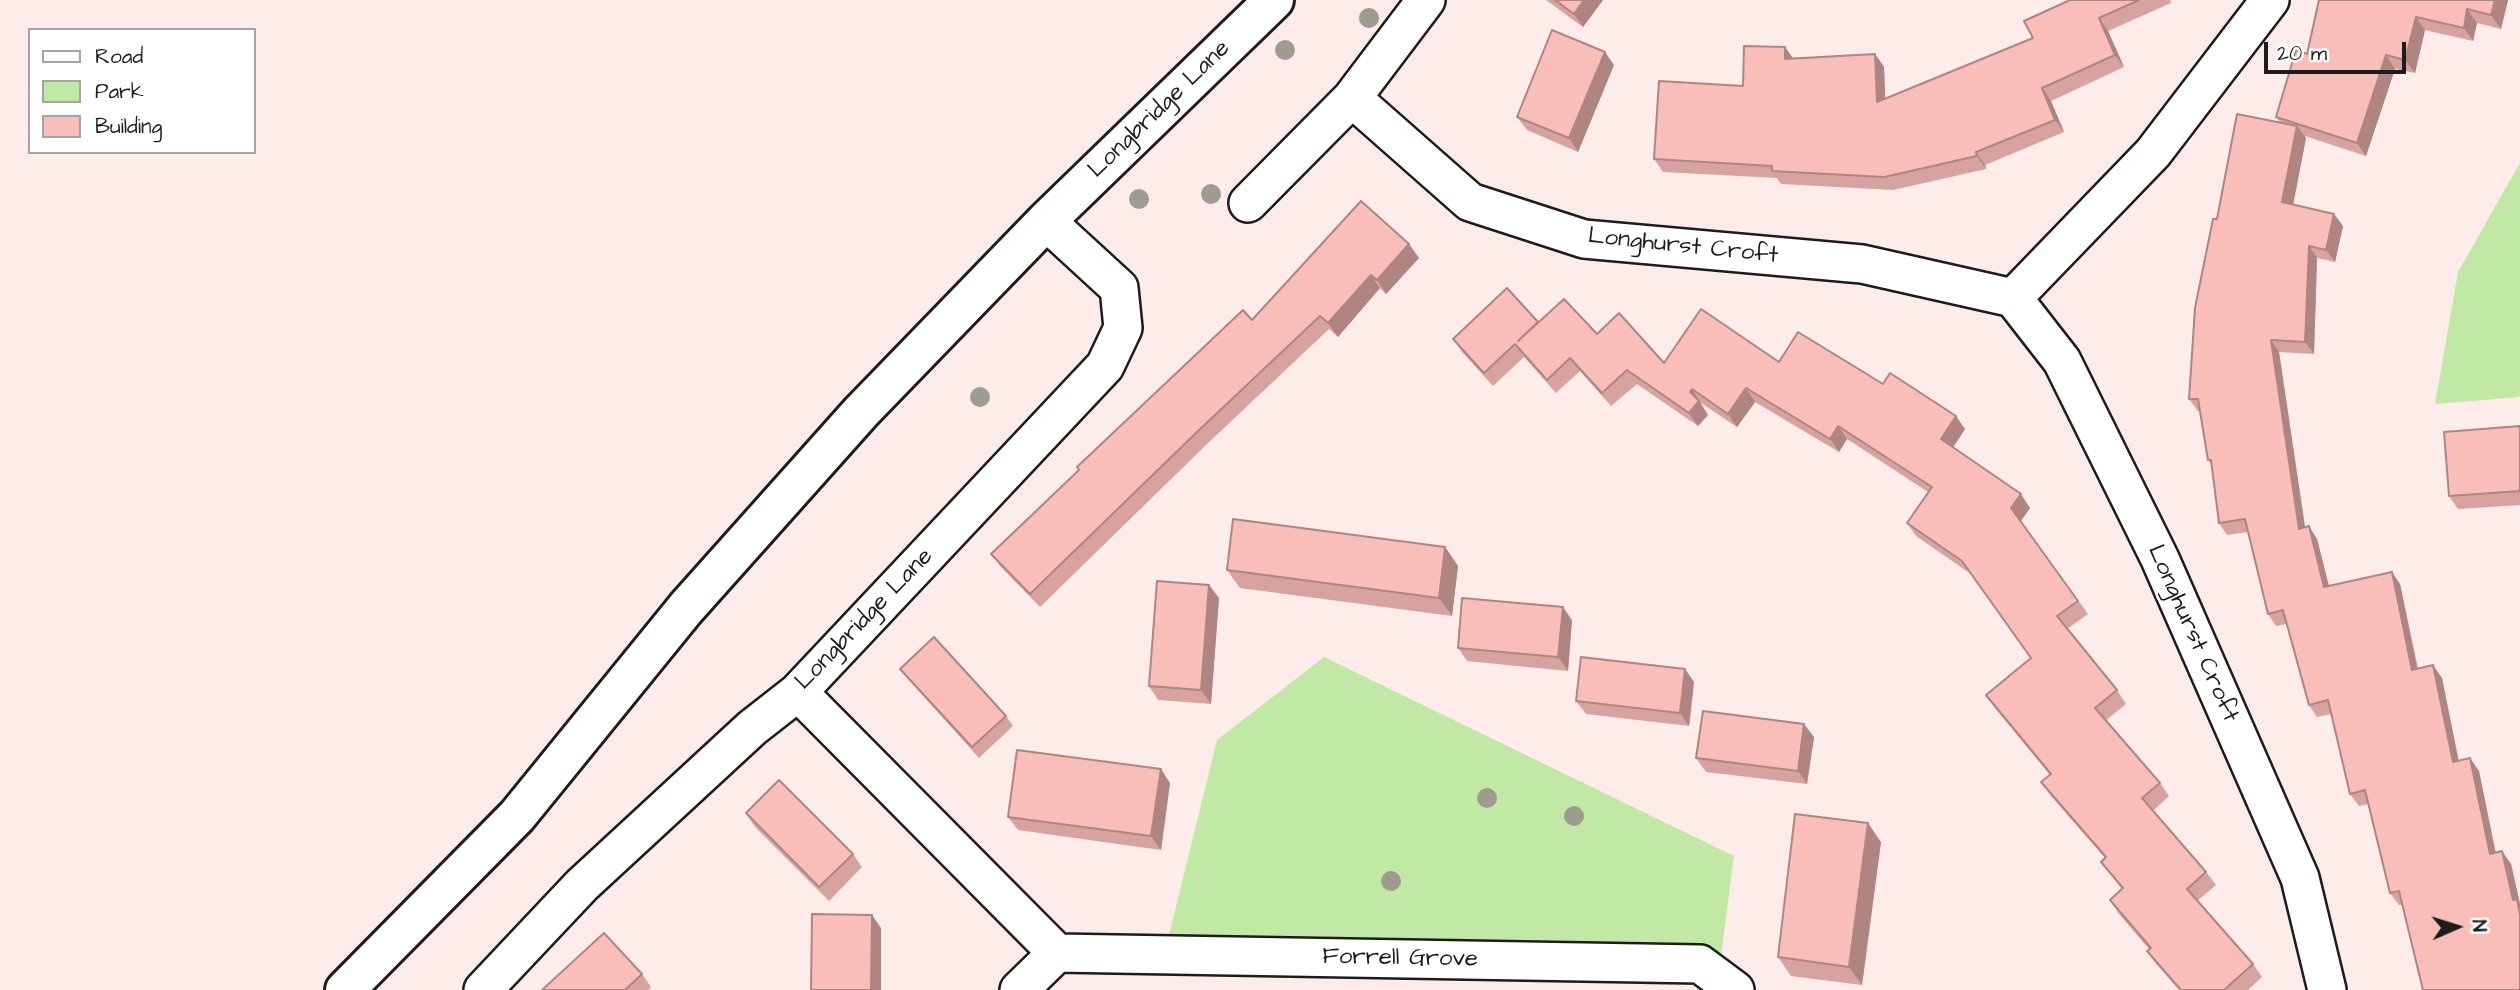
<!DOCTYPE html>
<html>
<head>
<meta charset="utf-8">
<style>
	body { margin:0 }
	#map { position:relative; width:2520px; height:990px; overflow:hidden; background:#feecea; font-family:"Architects Daughter",sans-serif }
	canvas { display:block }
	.legend { position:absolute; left:28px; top:28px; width:228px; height:126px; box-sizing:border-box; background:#fff; border:2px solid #a4a4a4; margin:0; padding:9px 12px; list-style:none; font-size:21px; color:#1c1c1c }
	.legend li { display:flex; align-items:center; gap:14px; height:35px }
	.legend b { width:35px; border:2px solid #a4a4a4 }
	.north { position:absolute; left:2422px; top:892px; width:70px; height:70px; -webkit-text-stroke:5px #fff; paint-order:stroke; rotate:87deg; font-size:19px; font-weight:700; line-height:28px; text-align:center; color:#1c1c1c }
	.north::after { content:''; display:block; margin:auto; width:24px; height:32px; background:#1c1c1c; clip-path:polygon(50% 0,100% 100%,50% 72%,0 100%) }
	.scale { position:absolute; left:2264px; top:42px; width:142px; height:32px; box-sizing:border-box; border:4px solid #1c1c1c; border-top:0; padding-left:9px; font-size:21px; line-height:24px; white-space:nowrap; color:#1c1c1c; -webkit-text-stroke:5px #fff; paint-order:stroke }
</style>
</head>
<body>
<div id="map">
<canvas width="2520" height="990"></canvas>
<ul class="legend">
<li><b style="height:9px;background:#fff"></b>Road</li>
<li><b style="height:19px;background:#c1e9a5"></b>Park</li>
<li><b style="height:19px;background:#fabeba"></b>Building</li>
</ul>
<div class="north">N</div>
<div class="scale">20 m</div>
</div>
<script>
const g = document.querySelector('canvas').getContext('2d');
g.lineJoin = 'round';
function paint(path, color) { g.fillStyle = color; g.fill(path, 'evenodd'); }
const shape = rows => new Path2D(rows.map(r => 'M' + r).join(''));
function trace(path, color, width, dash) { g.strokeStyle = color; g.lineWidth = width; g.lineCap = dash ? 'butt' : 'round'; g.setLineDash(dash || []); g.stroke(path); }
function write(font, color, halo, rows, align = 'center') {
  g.font = font + ' "Architects Daughter",sans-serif'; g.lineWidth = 5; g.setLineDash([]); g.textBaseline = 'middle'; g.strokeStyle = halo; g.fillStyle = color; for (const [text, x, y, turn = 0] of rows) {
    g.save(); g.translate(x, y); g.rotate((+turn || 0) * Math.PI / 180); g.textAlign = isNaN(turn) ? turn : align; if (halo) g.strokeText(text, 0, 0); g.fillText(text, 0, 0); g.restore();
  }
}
const green = shape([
	[2520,163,2520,397,2435,404,2458,272],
	[1324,657,1734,856,1720,964,1168,939,1217,740]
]);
const minor = shape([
	[1352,98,1470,202,1584,239,1862,264,2013,298,2153,153,2270,0],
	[1248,203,1352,98,1426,0],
	[2013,298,2062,361,2160,559,2300,878,2327,990],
	[798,692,1057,953,1700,964,1735,990],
	[483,990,582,885,752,728,798,692,1105,366,1123,328,1119,288,1046,221],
	[1019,990,1057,953]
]);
const secondary = shape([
	[345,990,517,816,686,608,861,412,1046,221,1274,0]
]);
const trees = [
	[1369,18],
	[1285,50],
	[1211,194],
	[1139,199],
	[980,397],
	[1487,798],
	[1574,816],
	[1391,881]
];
const wall = shape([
	[1546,0,1603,0,1583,27],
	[2070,0,2170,0,2171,3,2108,31,2124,67,2051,101,2064,132,1985,165,1986,169,1893,190,1781,184,1777,178,1663,172,1654,159,1743,86,1785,47,1793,58,1875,54,1884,67,1885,99,2033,38],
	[2319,0,2508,0,2501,29,2477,23,2473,41,2425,30,2415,73,2395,69,2366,156,2305,136,2306,138,2293,205,2334,214,2343,226,2335,262,2317,258,2314,354,2279,352,2305,527,2317,539,2329,586,2400,584,2418,668,2442,678,2459,761,2479,771,2496,853,2502,851,2511,864,2520,904,2399,905,2390,893,2368,804,2359,806,2350,794,2331,714,2317,717,2309,705,2287,624,2276,626,2268,614,2248,532,2227,535,2219,523,2211,464,2208,460,2200,411,2198,411,2189,399,2217,219,2280,122,2276,117,2307,54],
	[1614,65,1578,152,1527,130,1517,117],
	[1409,244,1419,258,1386,294,1380,288,1338,337,1329,329,1206,445,1040,607,1001,567,991,554,1252,320],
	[1597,334,1664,363,1779,362,1883,384,1965,429,1953,447,2030,508,2021,521,2088,614,2067,629,2117,690,2126,704,2105,721,2160,783,2169,796,2153,811,2206,872,2216,885,2197,901,2253,964,2262,977,2248,990,2179,990,2157,965,2147,951,2149,949,2119,914,2110,900,2122,889,2101,862,2105,858,2051,796,2041,782,2050,775,1995,708,1986,695,2031,658,1971,574,1916,536,1907,523,1928,492,1847,439,1839,452,1755,402,1737,427,1701,403,1701,404,1708,415,1698,426,1637,384,1611,406,1580,371,1556,393,1524,357,1493,386,1462,352,1453,339],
	[2520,426,2520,505,2458,509,2449,496],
	[1445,547,1458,566,1452,616,1240,588,1227,570],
	[1209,585,1219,598,1211,704,1158,700,1149,686],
	[1572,620,1568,671,1467,661,1458,648],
	[900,669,1006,716,1013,726,979,758,908,679],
	[1685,669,1694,682,1689,726,1586,714,1576,701],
	[1814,737,1807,784,1706,772,1696,758],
	[1170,783,1161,850,1018,830,1008,817],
	[746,813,853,854,862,867,829,901,755,827],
	[1881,842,1862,985,1791,976,1778,957],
	[642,974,651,987,649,990,542,990]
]);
const shadedWall = shape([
	[1584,0,1603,0,1583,27,1574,14],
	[2495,0,2508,0,2501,29,2491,15],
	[2467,9,2477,23,2473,41,2464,28],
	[2416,17,2425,30,2415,73,2405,60],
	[2099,18,2108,31,2124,67,2115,55],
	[1785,47,1794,60,1785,59],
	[1605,52,1614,65,1578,152,1569,138],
	[1875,54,1884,67,1886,115,1877,102],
	[2386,55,2395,69,2366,156,2357,143],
	[2042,88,2051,101,2064,132,2055,120],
	[2297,126,2306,138,2291,215,2282,202],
	[1976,152,1985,165,1986,169,1977,156],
	[2334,214,2343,226,2335,262,2326,250],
	[1409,244,1419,258,1386,294,1377,280],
	[2309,246,2317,258,2314,354,2305,342],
	[1371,275,1380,288,1338,337,1328,323],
	[2271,340,2279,352,2307,541,2299,529],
	[1746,388,1755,402,1737,427,1728,414],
	[1692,389,1708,415,1698,426,1689,413,1690,392],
	[1956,416,1965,429,1950,452,1941,439],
	[1838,426,1847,439,1839,452,1830,439],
	[2021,494,2030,508,2020,522,2011,508],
	[2309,526,2317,539,2332,599,2324,587],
	[1445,547,1458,566,1452,616,1439,598],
	[2392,572,2400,584,2420,682,2412,670],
	[1209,585,1219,598,1211,704,1201,690],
	[1563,607,1572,620,1568,671,1558,657],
	[2433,665,2442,678,2461,774,2453,762],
	[1685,669,1694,682,1689,726,1680,713],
	[1804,724,1814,737,1807,784,1798,771],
	[2470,758,2479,771,2498,866,2490,854],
	[1161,769,1170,783,1161,850,1151,836],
	[1868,823,1881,842,1862,985,1849,967],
	[2502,851,2511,864,2520,904,2520,915,2513,900],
	[872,915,881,928,881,990,871,990]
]);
const building = shape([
	[1555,0,1584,0,1574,14,1555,0],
	[2070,0,2139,0,2099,18,2115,55,2042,88,2055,120,1976,152,1977,156,1884,177,1772,171,1772,166,1654,159,1659,81,1743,86,1744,46,1785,47,1785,59,1875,54,1877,102,2033,38,2024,21,2070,0],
	[2319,0,2495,0,2491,15,2467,9,2464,28,2416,17,2405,60,2386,55,2357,143,2276,117,2296,50,2307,54,2319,0],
	[1552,30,1605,52,1569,138,1517,117,1552,30],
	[2237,114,2297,126,2282,202,2334,214,2326,250,2309,246,2305,342,2271,340,2299,529,2309,526,2324,587,2392,572,2412,670,2433,665,2453,762,2470,758,2490,854,2502,851,2513,900,2517,899,2520,915,2520,990,2423,990,2399,891,2390,893,2365,790,2350,794,2328,700,2309,705,2283,610,2268,614,2245,519,2219,523,2211,460,2208,460,2198,399,2189,399,2195,308,2213,219,2217,219,2237,114],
	[1361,201,1409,244,1377,280,1371,275,1328,323,1320,316,1197,432,1030,594,991,554,1079,470,1077,467,1243,310,1252,320,1361,201],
	[1507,288,1538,322,1518,341,1564,299,1597,334,1619,313,1664,363,1701,309,1779,362,1798,332,1883,384,1890,373,1956,416,1941,439,2021,494,2011,508,2078,601,2057,616,2117,690,2095,708,2160,783,2142,798,2206,872,2187,889,2253,964,2224,990,2181,990,2147,951,2151,948,2110,900,2123,888,2101,862,2106,857,2041,782,2051,774,1986,695,2031,658,1962,561,1907,523,1932,487,1838,426,1830,439,1746,388,1728,414,1692,389,1690,392,1699,401,1689,413,1627,370,1602,393,1570,358,1547,380,1515,344,1484,373,1453,339,1507,288],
	[2520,426,2520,491,2449,496,2444,432,2520,426],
	[1233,519,1445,547,1439,598,1227,570,1233,519],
	[1157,581,1209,585,1201,690,1149,686,1157,581],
	[1462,598,1563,607,1558,657,1458,648,1462,598],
	[934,637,1006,716,972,747,900,669,934,637],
	[1581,657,1685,669,1680,713,1576,701,1581,657],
	[1703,711,1804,724,1798,771,1696,758,1703,711],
	[1017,750,1161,769,1151,836,1008,817,1017,750],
	[779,780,853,854,819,887,746,813,779,780],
	[1795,814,1868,823,1849,967,1778,957,1795,814],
	[812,914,872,915,871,990,811,990,812,914],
	[604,933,642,974,625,990,542,990,604,933]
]);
const streetNames = [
	["Longbridge Lane",1160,110,-44],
	["Longhurst Croft",1683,247,6],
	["Longbridge Lane",865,620,-46],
	["Longhurst Croft",2192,634,66],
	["Forrell Grove",1400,959,1]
];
paint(green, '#c1e9a5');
trace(minor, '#1c1c1c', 42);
trace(secondary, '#1c1c1c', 44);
trace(minor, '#fff', 37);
trace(secondary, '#fff', 38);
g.fillStyle = '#9d9c8f';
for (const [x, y] of trees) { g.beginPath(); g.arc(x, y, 10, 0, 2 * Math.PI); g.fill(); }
paint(wall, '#d7a3a0');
paint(shadedWall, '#af8582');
paint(building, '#fabeba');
trace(building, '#af8582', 2);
write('24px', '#1c1c1c', '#fff', streetNames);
</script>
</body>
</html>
